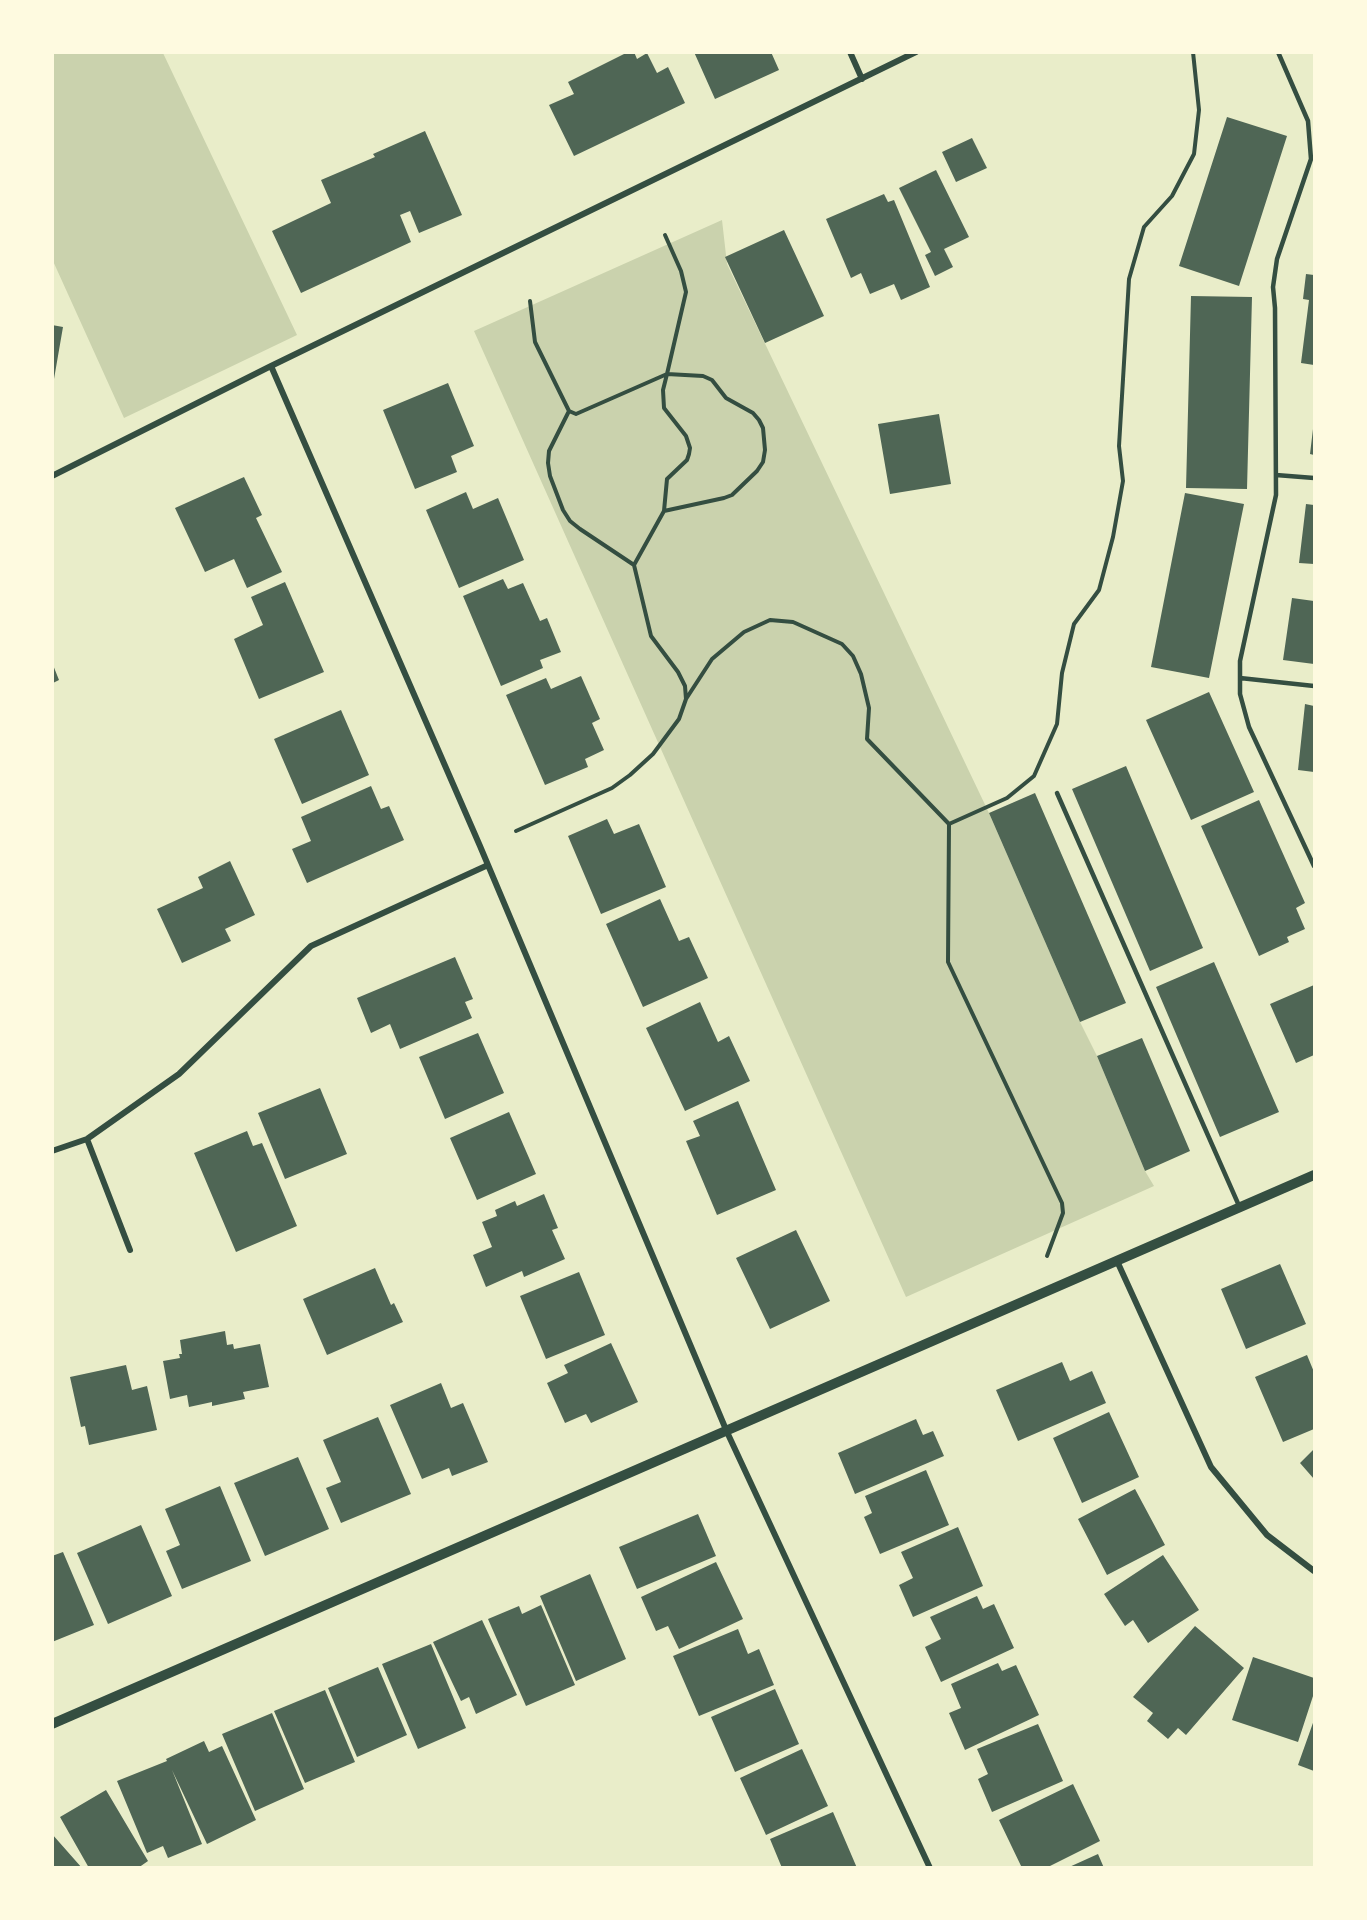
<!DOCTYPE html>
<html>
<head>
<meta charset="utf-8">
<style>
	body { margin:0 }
	#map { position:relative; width:1367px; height:1920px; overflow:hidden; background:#e9edc9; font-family:Cabin,sans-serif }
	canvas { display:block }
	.frame { position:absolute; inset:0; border:54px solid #fefae0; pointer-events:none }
</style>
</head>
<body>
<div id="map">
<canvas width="1367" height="1920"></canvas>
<div class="frame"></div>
</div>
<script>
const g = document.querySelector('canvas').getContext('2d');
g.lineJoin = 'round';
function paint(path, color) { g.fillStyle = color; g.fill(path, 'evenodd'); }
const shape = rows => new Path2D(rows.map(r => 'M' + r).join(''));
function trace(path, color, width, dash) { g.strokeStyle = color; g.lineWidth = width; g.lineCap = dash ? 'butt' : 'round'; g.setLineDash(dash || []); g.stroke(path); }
const green = shape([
	[52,53,163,53,297,335,124,418,53,261],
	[722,220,727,264,989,813,1080,1022,1097,1056,1145,1171,1154,1186,906,1297,474,331]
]);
const building = shape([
	[628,52,634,52,637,59,647,53,657,73,668,67,685,103,574,156,549,105,574,94,568,82],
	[694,52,771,52,779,70,715,99],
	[1227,117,1287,136,1239,286,1179,266],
	[425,131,462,215,419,233,410,211,400,215,411,242,301,293,272,231,331,203,321,180,375,157,373,154],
	[972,138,987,168,956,182,942,152],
	[936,170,969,237,944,249,953,267,935,276,925,255,931,252,899,188],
	[884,194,888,202,894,200,930,287,901,300,894,284,870,294,861,273,851,278,826,219],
	[784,230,824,316,765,343,725,257],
	[1306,274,1314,275,1314,365,1301,363,1309,300,1303,299],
	[1191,296,1252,297,1247,489,1186,488],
	[52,325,63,327,54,379,52,379],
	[448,383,474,446,451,456,457,472,415,489,383,410],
	[939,414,951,484,890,494,878,424],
	[1313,429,1314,429,1314,455,1310,454],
	[244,477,262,515,256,518,282,572,247,588,234,559,205,572,175,508],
	[466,492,473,509,498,498,524,560,459,588,426,510],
	[1185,493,1244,504,1209,678,1151,667],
	[1306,504,1314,505,1314,564,1299,563],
	[503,579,508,589,523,583,540,621,547,618,561,652,540,660,543,668,501,686,463,596],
	[285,582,324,672,259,699,234,639,263,625,251,597],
	[1292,598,1314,601,1314,664,1283,660],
	[53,665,59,680,53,683],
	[581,676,600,719,592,723,604,750,585,759,588,767,545,785,506,695,546,678,551,689],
	[1209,692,1254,792,1191,820,1146,720],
	[1305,704,1314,706,1314,772,1298,770],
	[341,710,369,775,302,804,274,739],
	[1126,766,1203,948,1150,971,1072,789],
	[371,786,381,809,389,806,404,840,307,883,292,849,311,841,301,817],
	[1035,793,1126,1003,1080,1022,989,813],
	[1259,800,1305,903,1296,908,1305,929,1287,937,1289,942,1259,956,1201,826],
	[607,819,614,834,639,824,666,887,601,914,568,836],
	[230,861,255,915,225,929,231,941,182,963,157,909,203,888,198,877],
	[660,899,679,941,689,937,708,978,643,1007,606,924],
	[455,957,473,999,465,1002,472,1018,400,1049,390,1024,371,1033,357,998],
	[1214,962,1279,1112,1220,1137,1156,987],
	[1314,985,1314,1055,1296,1063,1270,1004],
	[700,1002,718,1042,729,1036,750,1081,685,1111,646,1028],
	[478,1033,504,1093,445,1119,419,1057],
	[1142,1038,1190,1151,1145,1171,1097,1056],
	[320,1088,347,1154,285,1179,258,1113],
	[738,1101,776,1190,717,1215,686,1141,700,1136,693,1121],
	[509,1112,536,1174,477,1200,450,1138],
	[247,1131,253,1146,262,1143,297,1226,236,1252,194,1153],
	[544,1194,558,1228,552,1230,565,1259,524,1277,522,1271,486,1287,473,1255,492,1247,482,1222,497,1216,495,1210,515,1201,517,1206],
	[796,1230,830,1301,770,1329,736,1258],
	[1280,1264,1306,1324,1246,1349,1221,1289],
	[375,1268,391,1305,394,1303,403,1322,327,1355,303,1299],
	[579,1272,605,1335,546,1359,520,1296],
	[225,1331,227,1345,233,1344,234,1349,260,1344,269,1387,243,1392,245,1399,212,1406,212,1402,189,1407,187,1395,170,1399,163,1361,180,1358,179,1354,182,1354,180,1340],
	[611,1343,638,1402,591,1423,586,1414,565,1423,547,1383,568,1373,564,1365],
	[1307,1355,1314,1372,1314,1429,1283,1442,1255,1377],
	[1062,1362,1070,1381,1092,1371,1106,1403,1018,1441,996,1390],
	[126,1365,132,1390,147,1386,157,1430,89,1445,85,1426,81,1427,70,1377],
	[441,1383,451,1408,463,1403,488,1462,452,1476,449,1468,422,1479,390,1405],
	[1109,1412,1139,1477,1082,1503,1053,1438],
	[378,1417,411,1494,341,1523,326,1488,341,1482,323,1440],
	[916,1419,923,1435,933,1431,944,1456,855,1494,838,1453],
	[1314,1449,1314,1479,1300,1463],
	[298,1457,329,1529,265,1556,234,1483],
	[926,1470,949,1525,880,1554,864,1517,872,1513,865,1496],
	[220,1486,251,1561,182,1589,166,1551,180,1545,165,1509],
	[1135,1489,1165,1545,1107,1575,1078,1519],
	[698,1514,716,1556,637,1589,619,1547],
	[141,1525,172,1596,108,1624,77,1553],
	[958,1527,983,1586,913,1617,899,1585,913,1578,901,1552],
	[63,1552,94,1625,52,1642,52,1556],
	[1163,1555,1199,1610,1148,1643,1133,1620,1125,1626,1104,1594],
	[716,1562,743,1619,679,1649,668,1626,656,1631,641,1597],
	[590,1574,626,1659,576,1681,540,1596],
	[977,1596,983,1609,994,1604,1014,1648,941,1682,925,1647,941,1639,930,1617],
	[541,1605,575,1685,526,1706,488,1619,519,1606,522,1614],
	[482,1620,517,1695,476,1714,469,1697,461,1701,433,1642],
	[1195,1626,1244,1668,1186,1735,1178,1728,1168,1739,1147,1721,1153,1713,1133,1697],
	[738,1629,748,1654,759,1649,774,1685,699,1716,673,1656],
	[431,1644,466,1728,418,1749,382,1664],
	[1253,1657,1314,1678,1314,1693,1298,1742,1232,1720],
	[998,1663,1002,1671,1016,1665,1039,1715,965,1750,949,1713,961,1708,951,1684],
	[378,1667,407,1735,357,1757,328,1688],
	[775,1689,799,1744,735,1772,711,1717],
	[325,1690,355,1762,305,1783,274,1711],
	[272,1713,304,1789,255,1811,222,1734],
	[1314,1720,1314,1771,1298,1765],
	[1038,1724,1063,1781,992,1812,978,1779,988,1774,977,1749],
	[204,1741,209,1752,222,1746,256,1820,207,1844,172,1770,202,1844,168,1858,163,1846,147,1853,117,1781,167,1761,166,1759],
	[802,1749,828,1806,766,1835,740,1778],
	[1073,1784,1100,1841,1046,1868,1022,1868,999,1820],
	[106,1790,148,1861,138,1868,89,1868,60,1817],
	[833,1812,857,1868,782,1868,770,1839],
	[52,1834,82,1868,52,1868],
	[1098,1854,1104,1868,1067,1868]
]);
const path = shape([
	[569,411,576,414,667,374,686,292,681,271,665,235],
	[634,565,664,511,667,479,687,460,689,454,690,448,686,436,664,408,663,390,667,374,703,376,712,380,726,398,753,413,759,420,763,428,765,450,763,462,757,471,732,495,724,498,664,511],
	[686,699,712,659,744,632,770,620,793,622,842,644,853,656,861,674,869,708,867,739,949,824,948,962,1062,1203,1063,1213,1047,1256],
	[949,824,1007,798,1034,776,1057,724,1062,673,1074,624,1099,590,1113,537,1123,481,1119,446,1129,279,1144,227,1172,196,1194,154,1199,110,1193,52],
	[516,831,612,788,630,775,653,754,679,719,686,699,685,686,678,672,651,636,634,565,580,529,570,521,563,510,550,476,548,463,549,451,569,411,535,342,530,301]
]);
const service = shape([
	[1278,52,1308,121,1311,159,1277,259,1273,287,1275,308,1276,495,1240,661,1240,694,1249,727,1314,866],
	[1276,475,1314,478],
	[1240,678,1314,686],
	[1057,793,1240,1208]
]);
const minor = shape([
	[850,52,862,79],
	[271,366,480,846,727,1432,930,1868],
	[52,476,271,366,916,52],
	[87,1139,130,1250],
	[52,1151,87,1139,179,1074,311,946,488,865],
	[1117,1261,1211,1467,1267,1535,1314,1571]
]);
const tertiary = shape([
	[52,1724,1314,1175]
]);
paint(green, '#cad2ad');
paint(building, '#4f6655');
trace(path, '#344e41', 4);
trace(service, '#344e41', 4.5);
trace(minor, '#344e41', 6);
trace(tertiary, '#344e41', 10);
</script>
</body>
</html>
